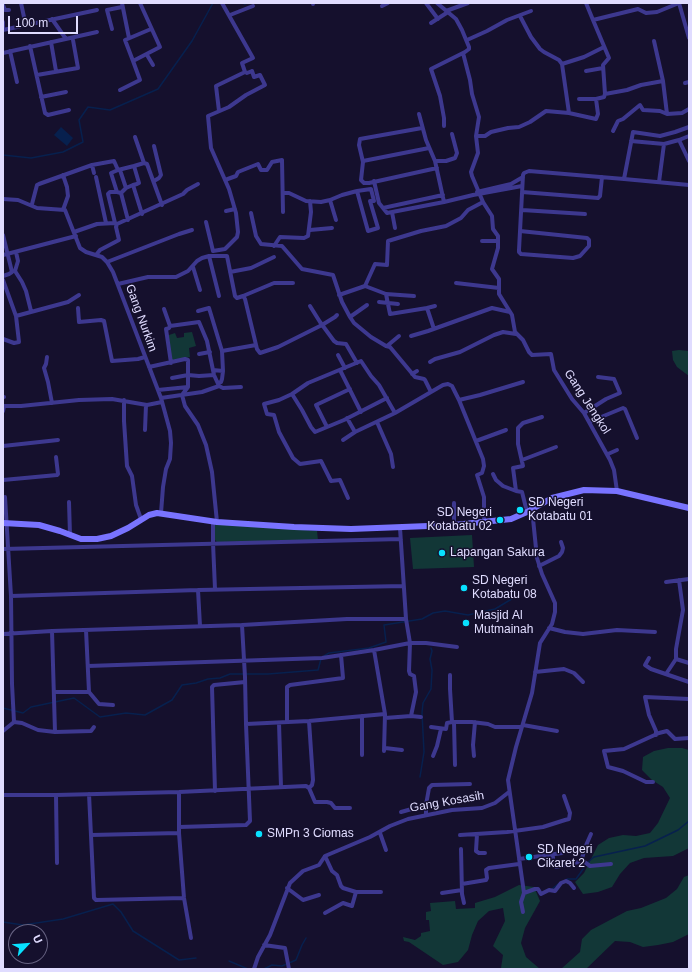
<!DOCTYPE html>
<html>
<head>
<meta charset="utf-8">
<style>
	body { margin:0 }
	#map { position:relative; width:692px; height:972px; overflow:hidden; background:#15102d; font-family:Arial,sans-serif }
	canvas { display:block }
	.frame { position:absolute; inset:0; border:4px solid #e0dcff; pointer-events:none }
	.north { position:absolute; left:8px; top:924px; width:40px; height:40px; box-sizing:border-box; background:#15102d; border:1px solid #666281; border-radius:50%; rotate:64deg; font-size:11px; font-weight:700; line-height:16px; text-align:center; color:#e0dcff }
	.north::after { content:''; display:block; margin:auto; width:14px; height:18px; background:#08e1ff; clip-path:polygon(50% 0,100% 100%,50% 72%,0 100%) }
	.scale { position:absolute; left:8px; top:16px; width:70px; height:18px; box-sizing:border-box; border:2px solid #e0dcff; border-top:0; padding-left:5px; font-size:12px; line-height:14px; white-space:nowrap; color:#e0dcff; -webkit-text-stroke:3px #15102d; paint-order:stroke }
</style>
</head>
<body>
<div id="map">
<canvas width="692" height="972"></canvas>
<div class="frame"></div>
<div class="north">U</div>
<div class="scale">100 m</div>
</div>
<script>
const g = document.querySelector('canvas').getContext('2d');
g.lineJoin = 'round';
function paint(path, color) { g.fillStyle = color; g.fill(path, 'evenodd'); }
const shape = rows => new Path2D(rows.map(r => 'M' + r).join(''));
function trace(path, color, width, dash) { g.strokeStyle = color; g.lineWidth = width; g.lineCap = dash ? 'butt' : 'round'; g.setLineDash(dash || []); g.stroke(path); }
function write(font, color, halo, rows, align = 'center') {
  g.font = font + ' Arial,sans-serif'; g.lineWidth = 3; g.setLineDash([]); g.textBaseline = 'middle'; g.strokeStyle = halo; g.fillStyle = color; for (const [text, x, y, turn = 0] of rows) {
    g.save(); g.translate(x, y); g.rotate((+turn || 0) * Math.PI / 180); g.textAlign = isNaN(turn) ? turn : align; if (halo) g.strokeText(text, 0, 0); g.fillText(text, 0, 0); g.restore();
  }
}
const green = shape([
	[192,332,196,346,189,348,190,357,171,361,166,336,175,333,177,338,184,337,184,333],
	[679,350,689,351,689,376,677,367,673,360,672,351],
	[215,523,317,531,318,540,217,542,215,540],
	[472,535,474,567,413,569,410,538],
	[668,748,682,748,689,750,689,848,673,856,644,858,630,863,620,874,612,887,598,892,583,894,575,882,584,873,598,845,609,838,623,835,636,836,650,833,658,823,670,798,663,787,652,780,642,770,643,757,654,751],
	[689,875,689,934,673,942,658,945,643,947,630,942,615,941,586,969,561,969,580,952,582,939,591,930,627,911,641,908,666,898,677,889,684,877],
	[519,885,534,887,540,901,525,928,521,943,526,957,540,969,498,969,501,968,503,955,493,946,505,921,503,908,489,911,478,921,472,935,468,950,458,962,443,965,409,942,404,941,403,937,415,940,421,936,421,933,430,931,429,920,426,920,426,912,431,911,430,903,455,901,456,909,475,908,475,903,495,897]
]);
const water = shape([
	[61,127,73,138,67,146,54,135]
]);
const stream = shape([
	[243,3,245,4,245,3],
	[3,155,31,158,63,152,83,142,79,120,88,107,110,110,158,89,192,41,213,3],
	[324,656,329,653,369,648,386,642,384,625,422,619,433,613,445,611,468,615,495,609,520,594],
	[3,708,23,713,31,707,74,698,100,717,126,713,145,715,172,700,182,685,196,683,208,679,220,678,230,674,268,674,318,670,321,659],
	[420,777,424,752,422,713,423,703,431,689,432,670,430,659,432,651,431,648],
	[588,862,594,857,645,846,678,830,689,821],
	[567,879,576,879,586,865],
	[552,889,558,884],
	[3,922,23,925,63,919,113,904,121,912,133,931,179,960,196,958],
	[229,961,248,969],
	[264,969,272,965,282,966,296,960,302,945,306,938]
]);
const street = shape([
	[21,3,24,17],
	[122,3,129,38],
	[140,3,160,47,133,61,125,40,151,29],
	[313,3,313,4],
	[426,3,438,19],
	[437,3,456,19,462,30,469,47,469,49,465,52,431,69,440,96,444,118,444,126],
	[586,3,593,20],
	[679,3,689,38],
	[3,5,5,10,9,10],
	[382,6,388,3],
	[446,11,468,3],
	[230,15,253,6],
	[520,16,531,37,540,49,544,52,559,60,562,64,569,113],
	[52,19,66,39],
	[3,22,3,29],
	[431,23,448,12],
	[112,29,107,10,122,7],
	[3,30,97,10],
	[467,40,487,31,507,20,531,11],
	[654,41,663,81,667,114],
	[51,42,56,71],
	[30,46,45,113,48,115,69,110],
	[10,51,17,82],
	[3,53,97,32],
	[463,53,470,80,472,94,479,117,476,136,478,153,471,172,472,176,483,202,492,216,493,229,498,236,498,248,492,269,499,279,499,294,512,315,515,332,523,340,529,352,532,355,551,354,554,370,572,399,584,413,610,460,614,470,617,491],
	[147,55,153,65],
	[562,64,584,57,604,47],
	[586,71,603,68],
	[37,75,78,68,73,40],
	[685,83,689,82],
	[120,90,140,80,133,61],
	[605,94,603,65,609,58,593,20,638,9,646,13,657,12,679,3],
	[41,97,66,92],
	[579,99,596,99,604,97,605,94,627,90,641,85,663,81],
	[219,111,216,86,245,72,242,63,253,58,222,3],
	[422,128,360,139,359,145,363,162,361,180,364,183,369,183,437,168],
	[613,131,618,121,623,119,640,105,643,110,660,111,667,114,682,113,689,109],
	[476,136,485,136,491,132,508,128,519,127,530,122,546,111,569,113,596,119,598,114,596,99],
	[135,137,144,163],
	[679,140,689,161],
	[631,141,664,144,679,140,689,136],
	[363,161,429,148],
	[435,161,446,161,455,158,457,153,452,134],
	[92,165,94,173],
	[134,166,144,163,147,164,162,205],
	[118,170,111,173,117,192,121,193,128,220],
	[120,170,126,188],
	[63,175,67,187,68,196,63,210],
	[96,177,106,223],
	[624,179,689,185],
	[225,180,236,176,238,172,258,164,261,170,267,170,272,162,282,160,283,212],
	[154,181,159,178,161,175,154,146],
	[374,181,379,203,383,208,443,195],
	[659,182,664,144],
	[117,192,110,192,108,194,115,223,117,224],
	[477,192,511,184,523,177],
	[522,192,598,198,600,196,602,177],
	[121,193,126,188,133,185,142,214],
	[283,193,289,193,306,201,321,202,330,200,342,195,357,191,371,189,374,201,370,201,378,228,368,231,357,191],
	[3,199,18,200,37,208,65,210,80,248,86,252,102,257,107,262,113,272,161,398,170,431,171,443,170,459,166,469,163,487,161,513],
	[330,200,336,220],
	[444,202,473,195,522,186],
	[32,204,37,185,39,184,92,165,114,161,118,170,134,166,139,183,137,184,133,185],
	[383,208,387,213,444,202,435,161,426,140,419,114],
	[522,210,585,214],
	[226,211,235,209],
	[392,212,395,228],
	[251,213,256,236,261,244,282,246,302,269,333,275,342,302,350,317,354,323,371,337,386,346,390,347,415,377,424,379,425,380,431,392],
	[206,222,213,251,225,249,237,237,238,232,236,213,229,189,211,148,208,116,229,107,246,95,265,85,260,75,254,77,252,71,247,73,245,72],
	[310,230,332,228],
	[520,231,587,238,589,240,589,246,580,256,573,258,521,254,519,252,519,250,523,175,524,173,529,171,624,179,633,132,660,136,675,132,689,127],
	[74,232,97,224,115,223],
	[3,235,12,272,9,274,3,276],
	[482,241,498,241],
	[274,246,280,237,304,238,308,236,311,212,310,201],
	[16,252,18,261,15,271,22,282,26,291,31,311],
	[3,255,76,236],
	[96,255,100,250,119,240,116,227,117,224,183,194,187,190,198,184],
	[209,256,219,296],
	[107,262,179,234,192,230],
	[193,267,200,290],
	[230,272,251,268,274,257],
	[3,280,16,316,19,342,14,343,3,339],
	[456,283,499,288],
	[118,284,148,277,176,277,188,271,197,261,202,258,209,256,227,256,235,296,237,298,243,296,245,299,257,349,260,353,278,347,322,325,335,317,337,315],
	[365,286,386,294,390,314,427,308,434,329],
	[386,294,414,296],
	[339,295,365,286,375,264,387,265,388,241,421,231,446,226,461,218,468,210,483,202],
	[243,296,274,283,293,283],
	[379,302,398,304],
	[310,306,320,322,334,341,337,343,346,344,357,363],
	[78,308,79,322,101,320,104,321,112,361,138,359,145,357],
	[427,308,435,306],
	[164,309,170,326],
	[198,311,209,308,222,351,223,371,213,370],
	[16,316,68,302,79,295],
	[350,317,367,305],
	[411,336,428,331,492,308,510,312],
	[387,346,399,336],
	[222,351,256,345],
	[199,354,210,352],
	[338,355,345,368],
	[47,357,46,364,44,368,48,382,52,403],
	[430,362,435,359,460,352,494,335,503,332,516,334],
	[171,363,166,329,169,328,170,326,199,322,207,341,214,375,219,386,223,388,241,387],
	[149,367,185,359,188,360,188,387,182,395,185,406,198,425,206,445,212,472,217,522],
	[340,370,361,412],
	[412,374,417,371],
	[172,378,188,375,199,376,214,375],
	[218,383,221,382,222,379,223,371],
	[158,390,188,387],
	[292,394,302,410,311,427,315,432,344,420,387,398],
	[3,397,4,397],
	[161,398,202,392,219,386],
	[124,400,124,421,127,466,132,476,136,505,141,519],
	[459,400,480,395,523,382],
	[3,411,4,406,21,406,79,400,112,399,147,405,162,402],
	[584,413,606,399,620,393,614,379,598,377],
	[347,418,355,432],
	[377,422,391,454,393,467],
	[589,422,623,408,625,409,637,438],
	[327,427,316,405,350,389],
	[145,430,146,405],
	[343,440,355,432,395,413,443,385,448,384,452,386,459,400,483,459,484,466,482,473,477,475,484,497,484,522],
	[476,441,506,430],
	[3,446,58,440],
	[608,454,617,450],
	[522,460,556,447],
	[493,474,496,480,503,486,516,491,522,492,527,512],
	[3,480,57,475,58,474,56,457],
	[516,491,513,468,523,466,518,444,518,428,523,423,542,417],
	[348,498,340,480,331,481,321,461,300,464,293,458,279,432,274,415,267,414,264,404,279,400,292,394,308,383,361,361,371,376,379,385,395,413],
	[69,502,70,535],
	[532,509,537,558,542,574,555,603,555,612,552,624,540,643,532,693,516,747,508,780,524,893,535,889,538,889,541,894,549,890,555,891,561,883,566,881,570,883,574,888],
	[213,521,213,543,215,589],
	[454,525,454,503],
	[400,528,406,619],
	[3,549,401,539],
	[539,566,559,556,562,552,563,548,561,542],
	[666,582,689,579],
	[198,590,200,626],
	[11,596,198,590,404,586],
	[549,628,565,632,583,634,617,630,655,632],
	[52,631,242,625,347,619,406,619,410,643,374,650,322,658,88,666],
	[3,634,52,631,55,732,38,730,22,723,14,722],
	[374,650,385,714,384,751],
	[649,658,645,665,651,669,689,682],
	[676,659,689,663],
	[535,672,564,669,574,673,583,682],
	[666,674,676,659,676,649,683,610,679,580],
	[450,675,450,689,452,722],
	[54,692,89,692,86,630],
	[89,692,99,704,113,705],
	[362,716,362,755],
	[411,716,416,692,414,676,410,674,409,671,410,643,426,643,457,647],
	[385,718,411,716,421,717],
	[287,722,287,687,290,685,343,678,341,655],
	[454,722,455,765],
	[279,723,281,787],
	[246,724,309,721,385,714],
	[523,725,557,731],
	[431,727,446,729,447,723,452,722,472,722,488,724,495,727,522,727],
	[3,731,14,722,12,684,11,596,5,497],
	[55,732,91,731,94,727],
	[656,735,656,731,649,715,645,697,689,699],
	[385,748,402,750],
	[433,756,437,746,441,729],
	[474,756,473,745,475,722],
	[653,782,646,782,623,771,608,767,604,751,624,749,659,733,667,731,675,739,689,738],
	[309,788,312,785,313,780,309,721],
	[215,791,212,687,214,685,245,682],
	[179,792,179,833,184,898,191,938],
	[89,794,94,898,96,900,184,898],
	[3,795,56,795,179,792,306,786,309,788,315,802,327,802,331,803,335,808,350,808],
	[56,795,57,863],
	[401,812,426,805],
	[426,814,426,805,429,788,432,785,470,784],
	[179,827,246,825,250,821,246,724,245,677,242,625],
	[380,833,386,850],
	[477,834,476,851,479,853,485,853],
	[91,835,179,833],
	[460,835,507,832,543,827,565,820,569,819,570,813,564,796],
	[461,849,462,894,464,903],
	[553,855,553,863,556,867,583,861,590,866,611,864],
	[519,859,562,853],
	[581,861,587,843,591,834],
	[462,884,486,880,487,878,486,870,489,868,519,864],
	[287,888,303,900,319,895],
	[356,892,381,892],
	[442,893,462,890],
	[523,912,521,902,524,893],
	[325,913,343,903,352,906,356,892,343,888,341,886,337,875,332,871,325,856],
	[264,945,285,948,289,969],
	[254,969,258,957,270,935,290,883,303,871,319,865,325,856,370,837,390,826,408,819,452,810,482,808,495,803,509,792]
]);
const secondary = shape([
	[3,523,39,525,60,531,81,539,97,539,111,536,128,528,149,515,157,513,217,522,294,527,351,529,454,525,511,519,527,512,552,498,584,490,617,491,689,508]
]);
const markers = [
	[520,510,4,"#08e1ff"],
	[500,520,4,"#08e1ff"],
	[442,553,4,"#08e1ff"],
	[464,588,4,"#08e1ff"],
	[466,623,4,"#08e1ff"],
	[259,834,4,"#08e1ff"],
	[529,857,4,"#08e1ff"]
];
const streetNames = [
	["Gang Nurkim",141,318,70],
	["Gang Jengkol",587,402,57],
	["Gang Kosasih",447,802,-10]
];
const poiNames = [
	["SD Negeri",528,503],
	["Kotabatu 01",528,517],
	["SD Negeri",492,513,"right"],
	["Kotabatu 02",492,527,"right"],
	["Lapangan Sakura",450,553],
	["SD Negeri",472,581],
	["Kotabatu 08",472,595],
	["Masjid Al",474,616],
	["Mutmainah",474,630],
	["SMPn 3 Ciomas",267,834],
	["SD Negeri",537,850],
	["Cikaret 2",537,864]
];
paint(green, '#123737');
paint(water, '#07204e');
trace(stream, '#07204e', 1.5);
trace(street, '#3d388f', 4);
trace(secondary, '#7973ff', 6);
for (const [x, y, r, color] of markers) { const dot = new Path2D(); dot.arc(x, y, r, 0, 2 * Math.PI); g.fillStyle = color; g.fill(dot); trace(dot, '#15102d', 1.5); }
write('12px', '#e0dcff', '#15102d', streetNames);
write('12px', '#e0dcff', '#15102d', poiNames, 'left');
</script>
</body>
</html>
